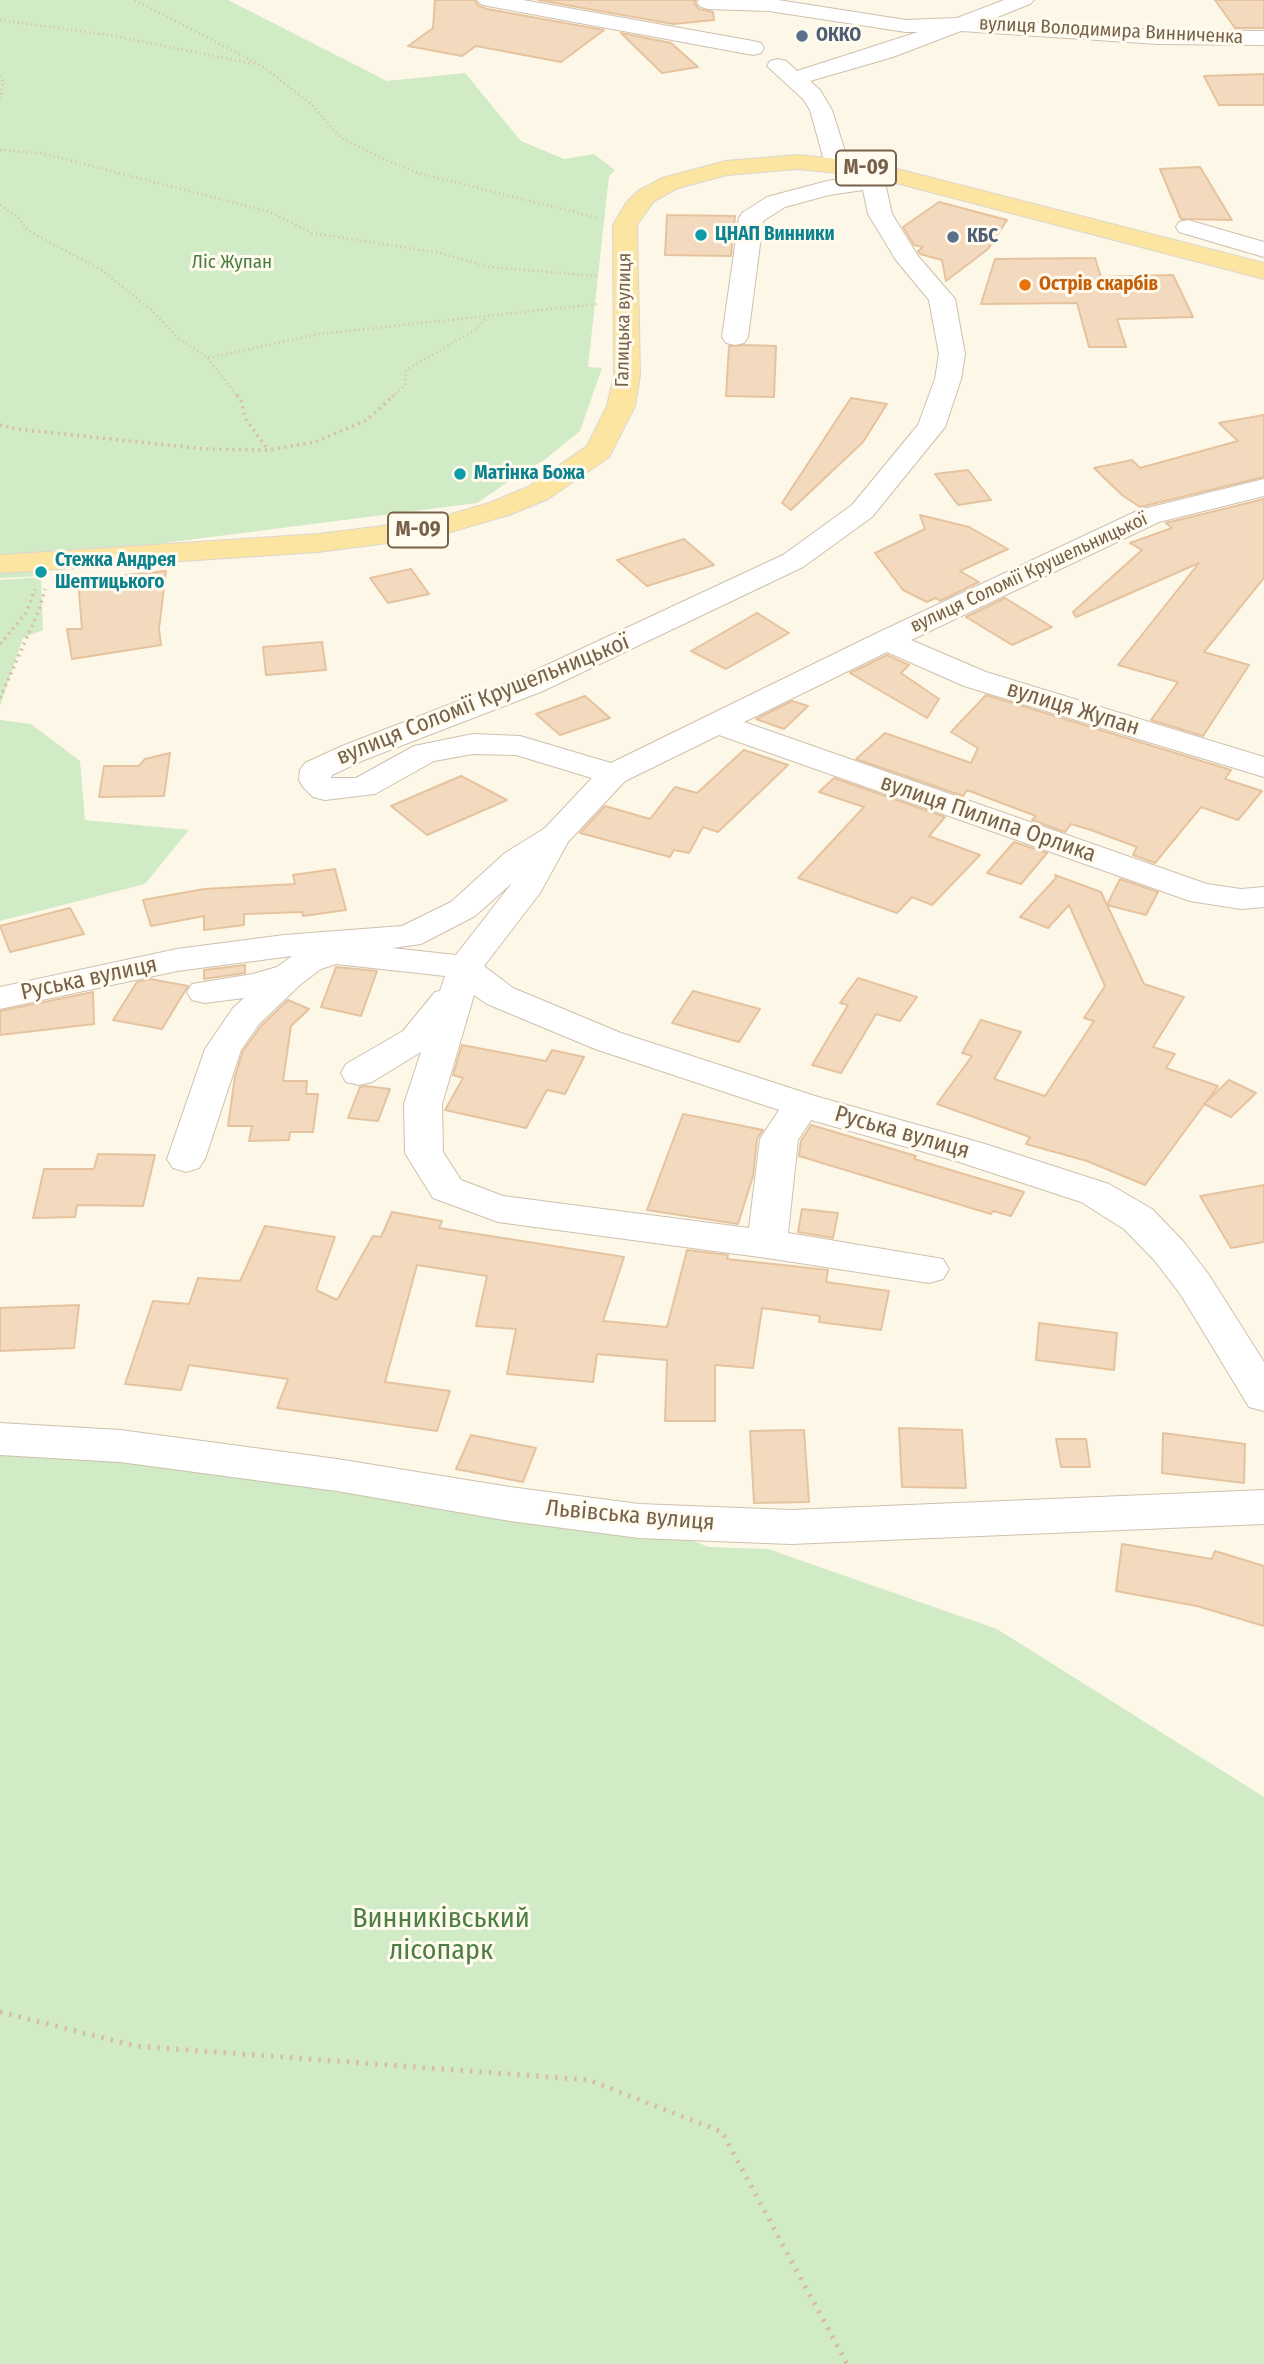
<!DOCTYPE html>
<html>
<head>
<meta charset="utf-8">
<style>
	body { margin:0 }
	canvas { display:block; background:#fdf7e8 }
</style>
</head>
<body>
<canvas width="1264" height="2364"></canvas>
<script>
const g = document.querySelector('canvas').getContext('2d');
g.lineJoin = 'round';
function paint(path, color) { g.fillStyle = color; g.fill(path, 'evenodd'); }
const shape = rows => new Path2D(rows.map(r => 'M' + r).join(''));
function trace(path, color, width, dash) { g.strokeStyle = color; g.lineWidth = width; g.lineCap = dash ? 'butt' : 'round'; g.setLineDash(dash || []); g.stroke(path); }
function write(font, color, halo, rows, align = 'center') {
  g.font = font + ' "Fira Sans Condensed",sans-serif'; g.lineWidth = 6; g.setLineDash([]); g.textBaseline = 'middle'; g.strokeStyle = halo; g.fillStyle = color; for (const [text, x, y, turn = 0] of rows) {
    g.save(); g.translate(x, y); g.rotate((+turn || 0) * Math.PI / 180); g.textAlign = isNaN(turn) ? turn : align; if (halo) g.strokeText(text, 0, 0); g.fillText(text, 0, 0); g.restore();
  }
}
const green = shape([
	[0,0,228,0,387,81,465,73,521,141,564,159,594,154,615,170,609,176,588,367,602,368,580,431,543,461,525,470,477,503,47,558,40,576,0,578],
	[41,577,43,630,23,638,0,706,0,580],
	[0,720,31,724,80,761,85,820,189,830,145,884,0,921],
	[0,1444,678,1535,709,1547,768,1549,997,1629,1264,1797,1264,2364,0,2364]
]);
const building = shape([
	[435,0,474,0,479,6,487,9,604,30,561,62,476,46,462,56,408,46,433,28,435,0],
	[538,0,696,0,694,3,699,9,713,12,714,20,673,24,538,0],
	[1215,0,1264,0,1264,28,1235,28,1215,0],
	[621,33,671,43,698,67,662,73,621,33],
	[1264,74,1264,105,1219,105,1204,76,1264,74],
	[1200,167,1232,220,1181,219,1160,169,1200,167],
	[939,202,1007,220,988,249,946,281,942,260,920,254,918,251,923,247,914,245,903,227,939,202],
	[667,215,735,216,731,256,665,255,667,215],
	[1095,258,1101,277,1173,275,1193,317,1117,319,1126,347,1089,347,1077,303,981,304,995,259,1095,258],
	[745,345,776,346,774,397,726,396,729,346,745,345],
	[851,398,887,404,863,442,791,510,782,503,851,398],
	[1264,415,1264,477,1140,507,1122,495,1094,468,1132,460,1140,468,1238,441,1219,423,1264,415],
	[968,470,991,500,958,505,935,474,968,470],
	[1264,499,1264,578,1204,652,1249,665,1203,736,1151,720,1178,682,1118,665,1199,563,1076,617,1073,612,1142,550,1130,543,1172,528,1166,523,1264,499],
	[920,515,969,527,1008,549,960,571,979,582,940,601,936,598,927,602,903,590,875,553,925,529,920,515],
	[684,539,714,565,647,586,617,560,684,539],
	[411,569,429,594,388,603,370,578,411,569],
	[166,571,159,629,161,645,72,659,67,629,82,629,78,580,166,571],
	[1005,598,1052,627,1012,645,966,617,1005,598],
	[757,613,789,633,726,669,691,651,757,613],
	[322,642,326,670,266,675,263,647,322,642],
	[887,655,909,665,901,673,939,699,927,718,850,673,887,655],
	[986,695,1231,770,1225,779,1262,791,1238,820,1201,807,1155,863,1133,855,1137,847,1091,830,1071,824,1065,832,1032,820,1036,816,967,790,963,796,856,759,885,733,971,763,978,748,951,732,986,695],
	[585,696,610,718,560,735,536,714,585,696],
	[792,701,808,706,784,729,756,719,792,701],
	[744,750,788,765,718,832,703,827,689,853,674,850,670,857,580,833,605,806,650,819,675,787,697,793,744,750],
	[170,753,164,796,99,797,104,766,139,766,145,759,170,753],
	[461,776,507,800,427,835,391,806,461,776],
	[834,778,945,817,929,836,980,855,932,905,912,897,897,913,798,878,864,807,819,792,834,778],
	[1014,842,1047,853,1021,884,987,873,1014,842],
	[335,869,346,910,303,916,302,912,244,914,244,925,204,930,204,916,151,926,143,900,204,889,295,884,293,875,335,869],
	[1055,875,1101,892,1144,984,1184,997,1153,1047,1175,1054,1166,1068,1218,1086,1145,1185,1087,1161,1026,1144,1030,1137,937,1104,972,1056,962,1053,981,1020,1021,1032,994,1079,1045,1096,1094,1021,1084,1018,1105,986,1069,905,1048,928,1020,917,1056,878,1055,875],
	[1120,879,1158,892,1146,915,1107,905,1120,879],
	[70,908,84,934,10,952,0,926,70,908],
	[245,965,245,973,204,979,204,970,245,965],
	[336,967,377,971,361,1016,321,1007,336,967],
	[858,978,917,997,900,1021,876,1014,841,1073,812,1065,848,1005,840,1003,858,978],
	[150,979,188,986,162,1029,113,1020,137,982,150,979],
	[693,991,760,1009,739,1042,672,1023,693,991],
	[93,992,94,1024,0,1035,0,1011,93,992],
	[288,1000,309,1009,291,1026,283,1081,307,1081,306,1094,318,1094,313,1132,290,1132,289,1140,249,1141,252,1126,228,1126,235,1076,243,1051,261,1026,288,1000],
	[462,1045,546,1061,552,1050,584,1057,565,1094,547,1090,526,1128,445,1110,463,1078,453,1075,462,1045],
	[1229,1080,1256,1093,1231,1117,1204,1104,1229,1080],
	[366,1086,390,1089,378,1121,348,1118,360,1087,366,1086],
	[683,1114,763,1130,757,1139,753,1176,738,1224,647,1210,683,1114],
	[811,1125,916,1156,914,1159,1024,1192,1011,1216,993,1211,991,1214,799,1156,801,1141,811,1125],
	[98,1154,155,1155,143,1206,77,1205,75,1217,33,1218,44,1169,94,1169,98,1154],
	[1264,1185,1264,1242,1231,1248,1200,1196,1264,1185],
	[802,1209,838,1213,833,1238,798,1232,802,1209],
	[392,1212,442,1221,439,1228,624,1257,603,1321,667,1327,687,1250,728,1255,727,1259,828,1270,826,1282,889,1291,881,1330,819,1322,820,1316,762,1308,753,1368,715,1365,715,1421,665,1421,667,1360,597,1354,593,1382,507,1374,516,1329,476,1326,487,1276,417,1265,385,1382,450,1391,437,1431,277,1408,288,1379,189,1365,181,1390,125,1384,153,1301,189,1304,198,1278,240,1281,265,1226,335,1237,316,1290,337,1300,373,1236,381,1237,392,1212],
	[79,1305,74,1348,0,1351,0,1308,79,1305],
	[1039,1323,1117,1333,1114,1370,1036,1360,1039,1323],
	[899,1428,962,1430,966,1488,902,1487,899,1428],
	[804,1430,809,1502,754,1503,750,1431,804,1430],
	[1163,1433,1245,1444,1244,1483,1162,1473,1163,1433],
	[471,1435,536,1448,523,1482,456,1469,471,1435],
	[1056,1439,1086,1439,1090,1467,1061,1467,1056,1439],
	[1122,1544,1212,1559,1215,1551,1264,1566,1264,1626,1197,1606,1116,1591,1122,1544]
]);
const pathFar2 = shape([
	[135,0,262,66,311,104,341,138,383,159,422,174,598,218],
	[0,20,109,35,254,64],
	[0,76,3,82,0,100],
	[0,150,41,153,270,212,312,233,440,253,489,267,597,276],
	[0,205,18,217,27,230,103,271,150,309,178,338,208,358,319,334,598,304],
	[208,358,238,397],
	[392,397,405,385,406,370,475,330,487,317]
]);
const pathFar1 = shape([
	[237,395,241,400,245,418,268,450],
	[0,425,16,429,206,449,268,450,315,442,367,420,394,395],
	[0,644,26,613,35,589],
	[0,698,39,610,45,589]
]);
const path = shape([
	[0,2012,136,2046,589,2080,722,2132,847,2364]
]);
const minor = shape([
	[477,0,523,0,753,41,761,43,764,48,761,53,753,55,488,6,481,4,477,0],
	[699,0,778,0,906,20,957,18,1004,0,1034,0,1030,4,990,20,1158,30,1264,31,1264,45,1158,44,961,31,893,57,810,81,820,90,832,110,849,164,845,169,837,171,829,169,825,164,810,110,803,99,767,66,770,61,778,59,786,61,797,71,918,32,906,32,769,11,708,9,701,7,697,3,699,0],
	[870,162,878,164,882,169,892,214,918,256,955,299,965,354,961,379,945,427,872,517,803,567,543,691,364,760,332,775,331,778,356,778,414,746,473,734,520,736,611,763,875,634,1139,510,1264,479,1264,496,1159,522,911,640,986,672,1264,757,1264,777,964,686,887,652,744,722,1207,884,1241,889,1264,887,1264,907,1241,909,1190,901,719,735,625,781,568,842,540,893,484,966,513,988,621,1033,815,1096,982,1143,1109,1184,1152,1209,1183,1241,1209,1275,1264,1362,1264,1411,1249,1407,1181,1295,1155,1261,1124,1229,1081,1202,956,1161,811,1120,798,1140,788,1233,943,1259,949,1269,943,1279,929,1283,767,1258,498,1222,433,1198,405,1153,404,1104,421,1052,372,1082,359,1085,346,1082,341,1073,346,1064,403,1031,435,992,440,991,445,976,336,964,321,969,301,984,259,1024,241,1050,205,1159,199,1168,186,1172,173,1168,167,1159,205,1049,233,1008,244,998,205,1003,192,1000,187,992,192,984,253,974,277,967,292,956,177,971,0,1009,0,987,177,949,284,935,402,926,451,902,505,853,545,828,592,778,516,755,473,754,434,761,375,794,325,800,313,797,303,787,299,780,300,770,305,763,342,746,521,677,783,555,852,505,918,425,935,379,939,354,929,300,896,260,868,214,863,190,829,195,785,207,763,221,748,337,744,343,735,345,726,343,722,337,739,218,742,213,767,197,827,181,860,177,858,169,862,164,870,162],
	[512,883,456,955,392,948,421,944,475,916,512,883],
	[474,995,487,1004,595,1049,779,1110,760,1139,749,1228,503,1196,461,1180,443,1152,442,1104,474,995],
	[1188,220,1264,242,1264,257,1179,232,1176,227,1179,222,1188,220],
	[0,1423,120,1430,337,1459,510,1487,639,1504,791,1510,1264,1490,1264,1524,791,1544,639,1538,510,1521,337,1491,120,1462,0,1455,0,1423]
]);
const major = shape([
	[797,155,870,162,1264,263,1264,279,869,176,797,169,727,175,678,188,654,201,637,225,640,375,635,406,609,457,548,499,509,515,433,537,318,552,0,573,0,555,318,534,431,520,489,503,528,487,587,446,607,406,614,375,613,225,626,203,638,191,662,178,726,161,797,155]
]);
const markers = [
	[802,36,7,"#5c6f8a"],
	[701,235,7,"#0f9aa8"],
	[953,237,7,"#5c6f8a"],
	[1025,285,7,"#e8710a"],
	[460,474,7,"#0f9aa8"],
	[41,572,7,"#0f9aa8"]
];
const farStreetnames = [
	["вулиця Володимира Винниченка",1111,31,3],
	["Галицька вулиця",624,320,-89],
	["вулиця Соломії Крушельницької",1029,573,-25]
];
const farServicenames = [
	["ОККО",816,36],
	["КБС",967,237]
];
const farCulturenames = [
	["ЦНАП Винники",715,235],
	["Матінка Божа",474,474],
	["Стежка Андрея",55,561],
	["Шептицького",55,583]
];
const farParknames = [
	["Ліс Жупан",232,263]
];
const farFoodnames = [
	["Острів скарбів",1039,285]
];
const shields = [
	[866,168,60],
	[418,530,60]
];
const shieldNames = [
	["М-09",866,168],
	["М-09",418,530]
];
const streetNames = [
	["вулиця Соломії Крушельницької",483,700,-22],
	["вулиця Жупан",1073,709,17],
	["вулиця Пилипа Орлика",988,819,19],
	["Руська вулиця",89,979,-12],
	["Руська вулиця",902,1133,16],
	["Львівська вулиця",630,1516,5]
];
const nearParknames = [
	["Винниківський",441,1919],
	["лісопарк",441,1951]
];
paint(green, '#d0ebc5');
paint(building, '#f3dabf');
trace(building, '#e6c39f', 2);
trace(minor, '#cfc0ad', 2);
trace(major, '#dcd6d0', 2);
trace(pathFar2, '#d8bea1', 2.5, [1, 3.5]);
trace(pathFar1, '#d8bea1', 3.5, [2, 4.5]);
trace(path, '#d8bea1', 5, [2.5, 7]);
paint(minor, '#fff');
paint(major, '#fce5a0');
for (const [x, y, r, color] of markers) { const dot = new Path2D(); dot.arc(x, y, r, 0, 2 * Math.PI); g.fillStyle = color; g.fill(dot); trace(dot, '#fffbef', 2.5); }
write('19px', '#78614b', '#fffbef', farStreetnames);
write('bold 19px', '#4e5e75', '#fffbef', farServicenames, 'left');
write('bold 19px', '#0d838f', '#fffbef', farCulturenames, 'left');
write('19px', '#4c7e42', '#fffbef', farParknames);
write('bold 19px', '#c56008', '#fffbef', farFoodnames, 'left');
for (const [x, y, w] of shields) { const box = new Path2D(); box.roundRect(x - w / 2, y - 17.5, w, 35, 5); g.fillStyle = '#fffbef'; g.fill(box); trace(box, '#78614b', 2); }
write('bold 21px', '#78614b', null, shieldNames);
write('23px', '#78614b', '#fffbef', streetNames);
write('28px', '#4c7e42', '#fffbef', nearParknames);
</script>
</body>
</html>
